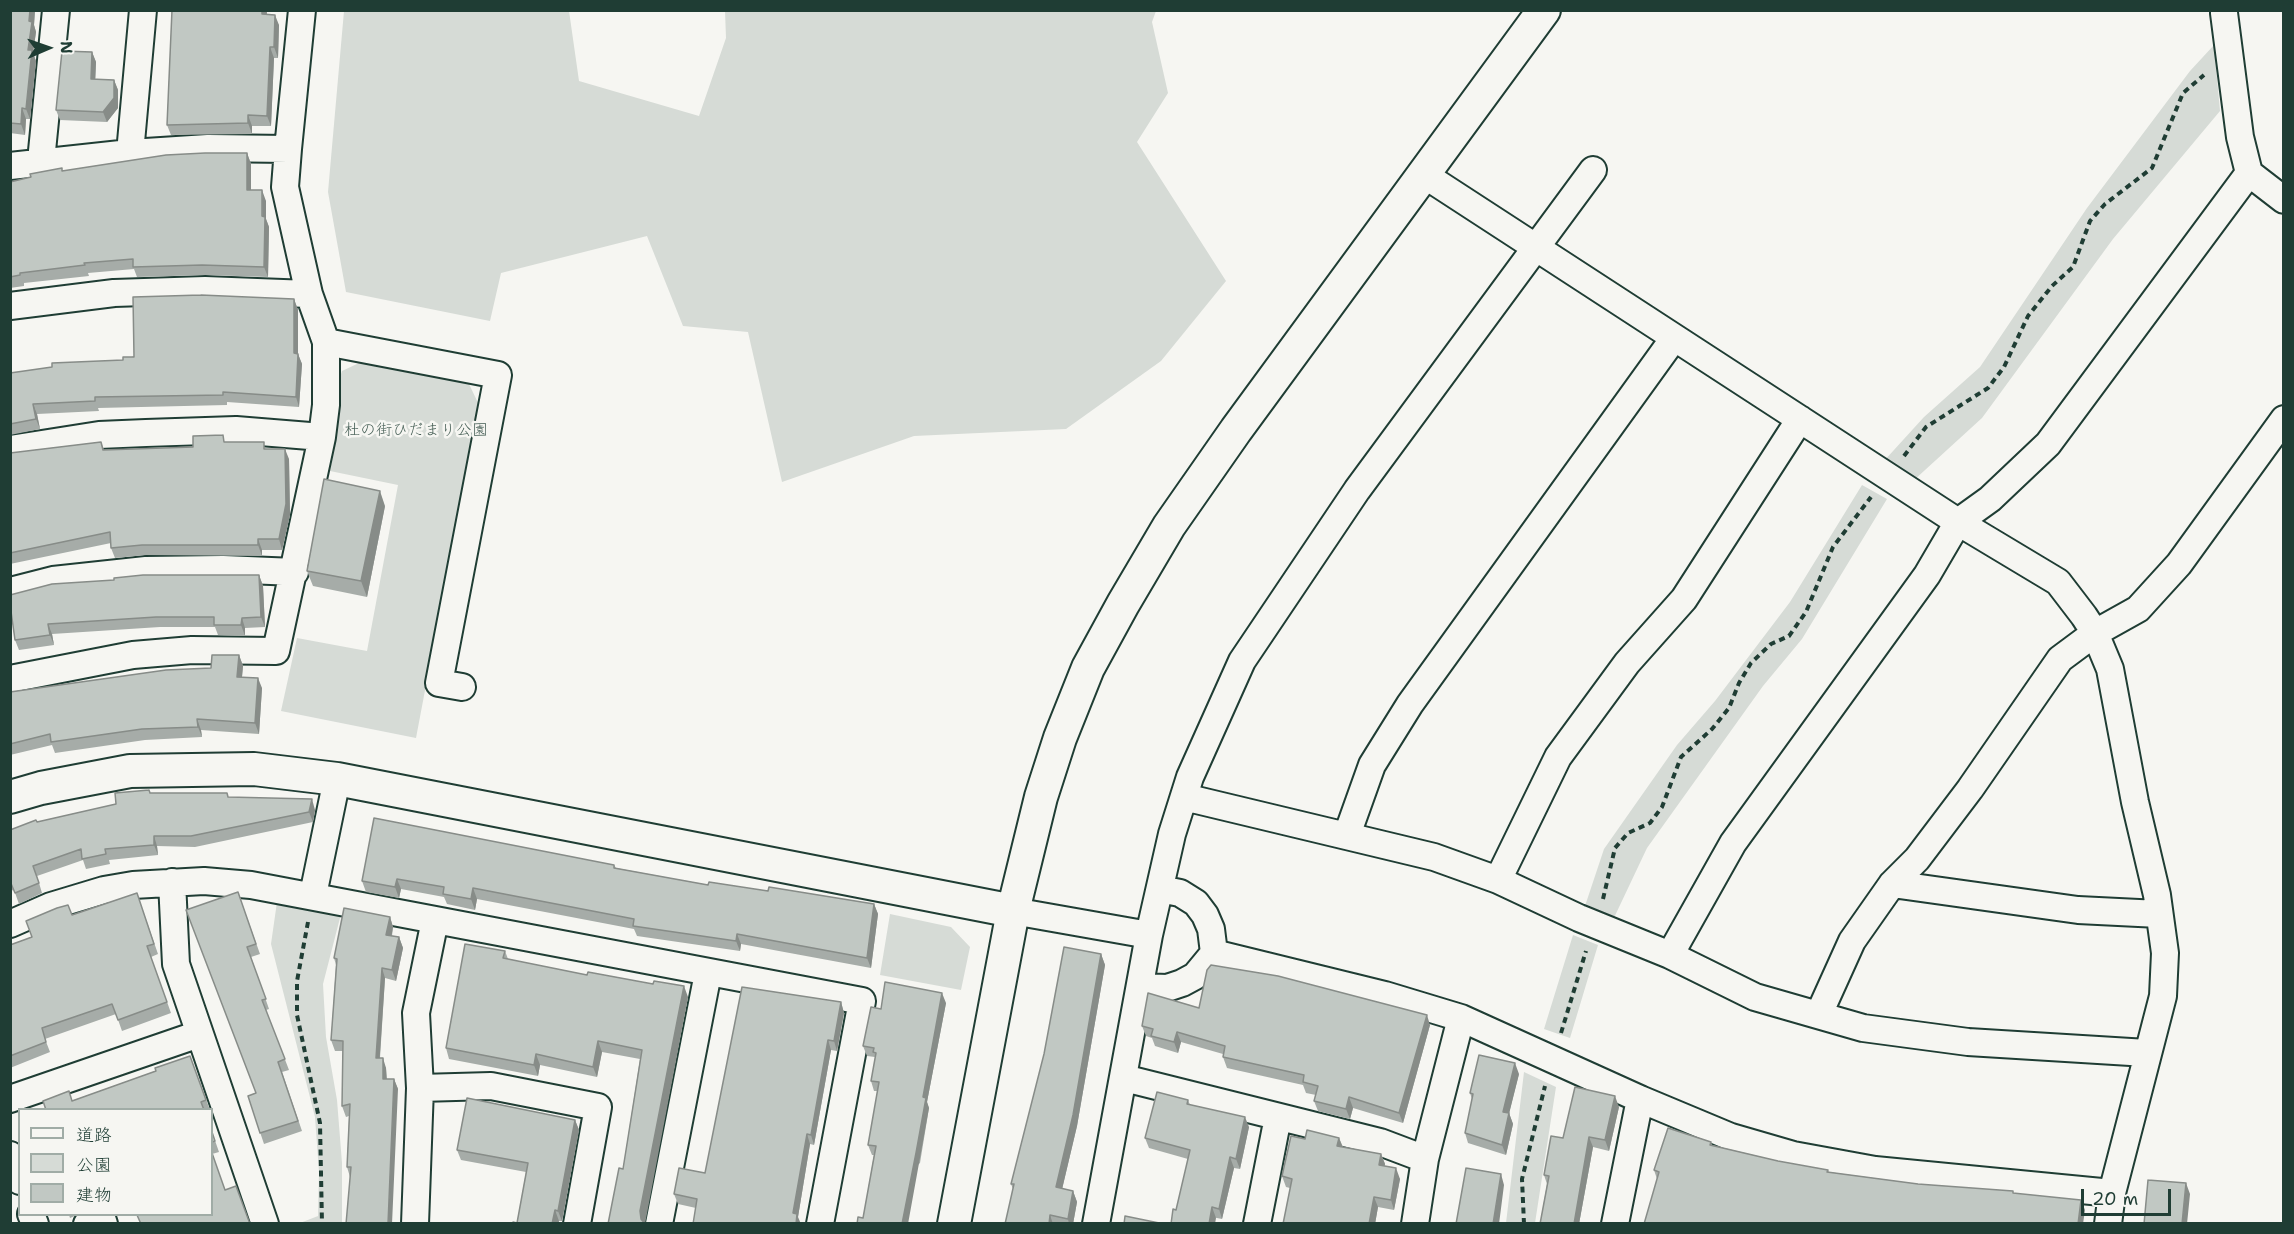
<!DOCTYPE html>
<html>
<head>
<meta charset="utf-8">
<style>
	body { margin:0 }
	#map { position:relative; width:2294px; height:1234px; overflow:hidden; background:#f6f6f2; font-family:"Shantell Sans","Klee One",sans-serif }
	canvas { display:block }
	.frame { position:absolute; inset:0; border:12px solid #1f3d34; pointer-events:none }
	.legend { position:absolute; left:18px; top:1108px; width:195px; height:108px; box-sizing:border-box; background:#f6f6f2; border:2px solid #a0aca6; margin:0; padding:8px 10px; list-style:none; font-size:18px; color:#1f3d34 }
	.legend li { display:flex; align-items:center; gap:12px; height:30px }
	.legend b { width:30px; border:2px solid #a0aca6 }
	.north { position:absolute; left:18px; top:18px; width:60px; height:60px; -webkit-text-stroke:4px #f6f6f2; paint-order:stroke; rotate:88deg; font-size:16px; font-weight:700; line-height:24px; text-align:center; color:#1f3d34 }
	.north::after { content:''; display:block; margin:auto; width:21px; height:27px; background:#1f3d34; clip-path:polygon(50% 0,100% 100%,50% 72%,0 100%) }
	.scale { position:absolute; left:2081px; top:1189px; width:90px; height:27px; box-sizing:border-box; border:3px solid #1f3d34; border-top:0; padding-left:8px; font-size:18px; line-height:21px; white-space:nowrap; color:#1f3d34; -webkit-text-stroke:4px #f6f6f2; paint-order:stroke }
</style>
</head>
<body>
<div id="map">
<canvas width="2294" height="1234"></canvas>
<div class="frame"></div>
<ul class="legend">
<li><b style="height:8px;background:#f6f6f2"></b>道路</li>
<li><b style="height:16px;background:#d6dbd6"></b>公園</li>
<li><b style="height:16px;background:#c1c8c3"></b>建物</li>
</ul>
<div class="north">N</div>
<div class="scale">20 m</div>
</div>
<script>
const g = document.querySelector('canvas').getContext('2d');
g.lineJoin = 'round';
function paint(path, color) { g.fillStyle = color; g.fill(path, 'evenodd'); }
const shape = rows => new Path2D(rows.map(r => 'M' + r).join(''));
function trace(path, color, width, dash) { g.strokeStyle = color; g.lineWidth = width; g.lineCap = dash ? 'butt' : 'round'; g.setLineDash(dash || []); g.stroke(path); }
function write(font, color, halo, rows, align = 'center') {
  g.font = font + ' "Shantell Sans","Klee One",sans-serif'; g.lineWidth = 5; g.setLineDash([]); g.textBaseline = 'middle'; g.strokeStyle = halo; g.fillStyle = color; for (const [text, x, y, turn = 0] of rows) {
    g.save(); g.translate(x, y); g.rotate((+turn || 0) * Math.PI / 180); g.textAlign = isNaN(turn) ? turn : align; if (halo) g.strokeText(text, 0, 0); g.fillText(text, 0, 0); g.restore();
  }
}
const green = shape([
	[344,11,569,11,579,81,699,116,726,38,725,11,1156,11,1152,22,1168,93,1137,142,1226,281,1161,361,1066,429,914,436,782,482,748,332,683,326,647,236,501,273,490,321,346,292,328,192],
	[2214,45,2220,111,2113,239,1982,418,1913,481,1883,462,1924,417,1980,367,2087,208,2190,71],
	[359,363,469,384,479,405,416,738,281,711,297,638,367,651,398,485,330,471,339,414,338,383,342,371],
	[1862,485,1887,499,1802,639,1763,686,1647,848,1612,922,1583,912,1604,849,1677,745,1715,701,1790,602],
	[277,902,341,914,323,984,326,1037,337,1100,342,1163,342,1223,300,1223,318,1216,319,1172,315,1117,271,944],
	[890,914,951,927,970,947,961,990,880,975],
	[1573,935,1598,945,1570,1038,1544,1029],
	[1524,1072,1556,1087,1535,1223,1506,1223]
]);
const path = shape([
	[1904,456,1926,427,1988,388,2004,367,2028,316,2052,286,2073,267,2090,221,2105,204,2152,168,2183,93,2204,75],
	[1603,899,1615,848,1628,833,1650,823,1662,807,1681,757,1712,729,1729,708,1739,683,1751,663,1771,644,1789,636,1806,612,1833,547,1871,497],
	[308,922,297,981,297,1015,320,1123,322,1224],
	[1561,1033,1586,951],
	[1524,1224,1522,1179,1545,1086]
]);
const minor = shape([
	[2224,13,2240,137,2249,173,2284,200],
	[288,149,302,10],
	[130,153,143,10],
	[41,161,56,10],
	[10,166,130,153,208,148,288,149,285,187,309,294,326,342,326,405,322,437,276,651,192,650,133,655,10,679],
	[1423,174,1958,522,2058,582,2084,616,2095,633,2110,669,2135,802,2157,895,2165,953,2163,996,2112,1193],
	[10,306,114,293,205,290,309,294],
	[326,342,498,375,439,683,462,687],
	[10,449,99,435,146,433,236,430,322,437],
	[10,591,53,580,146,570,223,569,295,572],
	[1184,797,1434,857,1498,880,1579,918,1670,955,1755,997,1863,1028,1968,1042,2147,1053],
	[1347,835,1372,765,1410,704,1674,338],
	[1498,880,1558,757,1627,663,1684,599,1800,419],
	[172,882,176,964,265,1224],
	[1892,884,2078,910,2159,914],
	[313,895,337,779],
	[1013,911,1149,935],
	[10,924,51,906,104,890,133,885,204,881,251,885,862,1001,820,1224],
	[1214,953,1385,995,1461,1018,1640,1099,1731,1137,1793,1155,1875,1170,2112,1193,2108,1224],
	[1670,955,1733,843,1927,575,1958,522,1990,499,2048,444,2249,173],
	[1140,987,1167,988,1182,983,1195,976,1214,953,1211,929,1205,915,1196,903,1180,893,1160,889],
	[1819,1014,1852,941,1892,884,1917,859,1970,789,2060,659,2095,633,2138,609,2179,564,2284,419],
	[1124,1078,1380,1142,1425,1159],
	[420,1088,491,1086,598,1107,577,1224],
	[10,1099,199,1034],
	[10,1155,20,1181],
	[31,1214,35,1224],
	[87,1224,102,1218,104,1224],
	[415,1224,420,1088,416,1013,435,920],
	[659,1224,708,973],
	[1096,1224,1149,935,1172,834,1190,777,1242,661,1357,490,1593,170],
	[1257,1224,1278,1117],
	[1415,1224,1425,1159,1461,1018],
	[1615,1224,1640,1099]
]);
const tertiary = shape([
	[10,797,41,788,130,771,254,769,337,779,1013,911,954,1224],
	[1013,911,1041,797,1060,738,1088,668,1123,604,1169,526,1236,430,1544,10]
]);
const wall = shape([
	[10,10,35,10,34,25,36,32,33,53,36,61,30,119,26,119,25,135,10,133],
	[172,10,267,10,267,15,279,25,278,58,274,58,271,126,252,126,252,134,171,135,167,125],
	[92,52,96,62,95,79,114,80,118,90,118,108,107,122,60,120,56,110],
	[247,153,251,164,251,190,266,201,266,219,269,227,268,277,206,275,137,277,134,269,88,273,89,276,24,283,24,286,10,288,10,182,63,171],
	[294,299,298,310,298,354,302,364,299,407,227,402,227,405,98,408,99,411,37,414,40,429,10,435,10,373,123,360],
	[101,442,104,450,193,447,226,442,267,449,289,459,290,515,282,550,262,550,262,556,146,555,115,558,111,548,111,543,10,564,10,453],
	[385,506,367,597,313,586,307,571],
	[259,575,263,586,265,627,245,628,245,636,218,635,215,627,160,627,52,634,54,645,19,650,15,640,10,604],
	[239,655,243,666,242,677,262,688,259,734,201,730,202,737,145,740,55,753,52,745,10,755,10,692,211,668],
	[151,793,229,797,315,810,313,822,195,847,157,846,158,855,109,860,110,864,86,869,83,860,37,876,42,893,19,904,14,890,10,891,10,830,37,822,116,804],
	[614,865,616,868,708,885,874,904,878,914,871,968,741,944,740,951,637,936,634,929,477,899,475,910,447,904,444,897,401,889,399,898,366,892,362,881],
	[238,892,260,954,251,957,269,1009,266,1010,289,1070,282,1072,302,1131,264,1144,248,1096,256,1093],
	[137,893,158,954,151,957,171,1013,122,1031,116,1014,45,1039,50,1052,10,1068,10,945,32,937,72,915],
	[390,917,393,927,392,936,399,937,403,948,396,981,385,978,380,1058,386,1068,387,1079,394,1079,398,1089,350,1177,347,1167,349,1116,346,1117,342,1106,343,1051,335,1051,331,1040,336,965,334,958],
	[505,951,508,959,688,997,644,1221,645,1224,623,1169,640,1059,602,1052,597,1077,540,1065,538,1076,449,1059,446,1048],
	[1101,954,1105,965,1077,1126,1062,1189,1073,1191,1077,1202,1073,1224,1005,1224,1013,1189,1011,1184,1044,1054],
	[841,1002,844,1013,837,1051,831,1050,814,1145,810,1144,798,1217,696,1208,678,1204,674,1194,705,1173],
	[946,1003,927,1102,929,1108,920,1163,863,1218,874,1155,872,1155,868,1145,878,1091,874,1091,871,1081,875,1058,875,1057,867,1056,863,1046,881,1009],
	[1199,1008,1430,1025,1403,1123,1353,1108,1350,1119,1318,1111,1314,1101,1316,1095,1306,1093,1303,1085,1227,1068,1223,1057,1223,1054,1181,1042,1178,1053,1155,1046,1152,1038,1146,1036,1142,1026],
	[190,1056,210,1110,46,1110,156,1071],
	[1519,1074,1509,1113,1513,1124,1506,1155,1468,1143,1465,1133,1472,1099,1470,1093],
	[1188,1100,1190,1105,1249,1127,1240,1169,1234,1168,1222,1219,1176,1210,1188,1159,1149,1148,1145,1138],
	[1619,1107,1609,1151,1593,1147,1579,1224,1540,1224,1547,1184,1544,1175,1563,1138],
	[575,1120,579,1130,562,1221,559,1221,558,1224,512,1224,517,1223,526,1172,461,1160,457,1150],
	[212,1132,219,1152,212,1154,225,1190,250,1224,212,1215],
	[1339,1138,1343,1147,1381,1154,1385,1164,1384,1166,1400,1179,1394,1210,1378,1207,1375,1224,1283,1224,1290,1188,1286,1187,1282,1176,1305,1139],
	[1711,1142,1712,1145,1778,1161,1828,1170,1829,1172,1918,1184,2014,1193,2085,1210,1657,1179,1654,1170],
	[69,1215,77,1215,70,1218]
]);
const shadedWall = shape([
	[30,10,35,10,34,25,36,32,33,53,36,61,30,119,26,109],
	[262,10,267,10,266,25,262,14],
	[275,15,279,25,278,58,274,47],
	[270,47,274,58,271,126,267,116],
	[92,52,96,62,95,89,91,79],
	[114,80,118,90,118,108,107,122,103,112],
	[22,108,26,119,25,135,21,124],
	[248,115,252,126,252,134,248,123],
	[247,153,251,164,251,201,247,190],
	[262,190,266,201,266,219,269,227,268,277,264,267],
	[294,299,298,310,298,361,298,354,302,364,299,407,296,397,294,353],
	[33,404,37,414,40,429,36,419],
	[285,449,289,459,290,515,282,550,279,539],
	[380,491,385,506,367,597,361,581],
	[258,539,262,550,262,556,258,545],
	[259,575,263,586,265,627,261,617],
	[242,618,245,628,245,636,241,625],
	[48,624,52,634,54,645,50,635],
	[239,655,243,666,241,687,237,677],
	[258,678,262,688,259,734,255,723],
	[197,719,201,730,202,737,198,727],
	[312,799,315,810,313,822,309,812],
	[154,836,157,846,158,855,154,845],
	[397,879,401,889,399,898,395,887],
	[473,888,477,899,475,910,471,899],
	[874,904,878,914,871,968,867,958],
	[390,917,393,927,390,945,386,935],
	[737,934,741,944,740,951,736,941],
	[399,937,403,948,396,981,392,970],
	[1101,954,1105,965,1077,1126,1060,1198,1056,1187],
	[382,968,385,978,379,1068,376,1058],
	[684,986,688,997,645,1224,641,1219,640,1211],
	[942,993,946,1003,927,1102,929,1108,908,1224,902,1224,923,1097],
	[841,1002,844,1013,837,1051,834,1041],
	[1427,1015,1430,1025,1403,1123,1399,1113],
	[1177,1032,1181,1042,1178,1053,1174,1042],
	[828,1040,831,1050,814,1145,811,1135],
	[598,1041,602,1052,597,1077,593,1067],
	[536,1054,540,1065,538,1076,534,1065],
	[383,1058,386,1068,387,1089,383,1079],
	[1515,1063,1519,1074,1507,1122,1503,1112],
	[394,1079,398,1089,392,1224,388,1224],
	[1615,1096,1619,1107,1609,1151,1605,1140],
	[1349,1097,1353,1108,1350,1119,1346,1109],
	[1509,1113,1513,1124,1506,1155,1502,1145],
	[1245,1117,1249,1127,1240,1169,1236,1159],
	[575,1120,579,1130,562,1221,558,1211],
	[807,1134,810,1144,798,1217,801,1224,796,1224,793,1213],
	[1589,1137,1593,1147,1579,1224,1574,1224],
	[1339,1138,1343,1148,1337,1146],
	[1381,1154,1385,1164,1383,1176,1379,1165],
	[1230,1157,1234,1168,1222,1219,1219,1209],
	[1396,1168,1400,1179,1394,1210,1391,1200],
	[1501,1174,1504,1185,1499,1224,1493,1224],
	[2186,1183,2190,1194,2187,1224,2182,1224],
	[1073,1191,1077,1202,1073,1224,1069,1224,1068,1219],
	[1374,1197,1378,1207,1375,1224,1369,1224],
	[2081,1200,2085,1210,2083,1224,2078,1224],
	[1212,1207,1216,1218,1215,1224,1209,1224],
	[555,1210,559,1221,558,1224,552,1224],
	[1050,1215,1053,1224,1049,1224]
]);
const building = shape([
	[10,10,30,10,29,21,32,22,28,50,32,50,26,109,22,108,21,124,10,123,10,10],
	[172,10,262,10,262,14,275,15,274,47,270,47,267,116,248,115,248,123,167,125,172,10],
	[62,51,92,52,91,79,114,80,114,98,103,112,56,110,62,51],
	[205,153,247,153,247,190,262,190,262,216,265,217,264,267,202,265,133,267,133,259,84,263,85,265,20,273,20,275,10,277,10,182,31,177,30,174,62,168,62,171,166,155,205,153],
	[201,295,294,299,294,353,298,354,296,397,223,392,223,395,95,397,95,401,33,404,36,419,10,424,10,373,52,367,52,363,123,360,123,357,134,357,133,297,201,295],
	[223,435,224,442,264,442,264,449,285,449,286,504,279,539,258,539,258,545,142,545,111,548,110,532,10,553,10,453,101,442,103,450,193,447,193,436,223,435],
	[324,479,380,491,361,581,307,571,324,479],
	[143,575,259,575,261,617,242,618,241,625,214,625,214,617,156,617,48,624,50,635,15,640,10,604,10,595,52,584,114,580,114,578,143,575],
	[212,655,239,655,237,677,258,678,255,723,197,719,198,727,142,729,51,742,50,734,10,744,10,692,166,670,211,668,212,655],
	[149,790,150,793,227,793,228,797,312,799,309,812,191,836,154,836,154,845,105,849,106,854,82,859,81,849,33,866,39,883,15,893,10,881,10,830,36,820,37,822,116,804,115,793,149,790],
	[374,818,614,865,614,868,708,885,709,882,768,891,769,887,874,904,867,958,737,934,736,941,633,926,634,919,473,888,471,899,443,894,444,887,397,879,395,887,362,881,374,818],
	[238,892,256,944,247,947,266,999,262,1000,285,1059,278,1062,298,1121,260,1133,248,1096,256,1093,186,910,238,892],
	[137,893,154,944,147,946,167,1002,118,1020,112,1004,42,1028,46,1042,10,1056,10,945,32,937,26,921,57,908,68,905,72,915,137,893],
	[344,908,390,917,386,935,399,937,392,970,382,968,376,1058,383,1058,383,1079,394,1079,388,1224,346,1224,351,1167,347,1167,350,1104,342,1106,343,1041,331,1040,337,959,334,958,344,908],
	[465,944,505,951,503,958,587,975,588,972,653,984,654,981,684,986,640,1211,641,1219,645,1224,608,1224,619,1168,623,1169,642,1050,598,1041,593,1067,536,1054,534,1065,446,1048,465,944],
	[1064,947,1101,954,1073,1115,1056,1187,1073,1191,1068,1219,1050,1215,1049,1224,1005,1224,1014,1184,1011,1184,1044,1054,1064,947],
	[1211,965,1278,976,1427,1015,1399,1113,1349,1097,1346,1109,1314,1101,1318,1086,1303,1082,1304,1075,1223,1057,1225,1046,1177,1032,1174,1042,1151,1036,1153,1029,1142,1026,1148,993,1199,1008,1207,970,1211,965],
	[885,982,942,993,923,1097,926,1098,916,1153,902,1224,857,1224,858,1217,863,1218,876,1146,868,1145,879,1082,871,1081,876,1053,873,1052,874,1048,863,1046,871,1007,881,1009,885,982],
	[742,987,841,1002,834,1041,828,1040,811,1135,807,1134,793,1213,797,1214,796,1224,693,1224,697,1199,674,1194,679,1168,705,1173,742,987],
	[1479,1055,1515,1063,1503,1112,1509,1113,1502,1145,1465,1133,1473,1094,1470,1093,1479,1055],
	[190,1056,206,1100,201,1102,204,1110,46,1110,43,1101,69,1091,72,1101,156,1071,155,1068,190,1056],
	[1575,1087,1615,1096,1605,1140,1589,1137,1574,1224,1540,1224,1549,1176,1544,1175,1551,1136,1563,1138,1575,1087],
	[1157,1092,1188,1100,1187,1104,1245,1117,1236,1159,1230,1157,1219,1209,1212,1207,1209,1224,1171,1224,1173,1209,1176,1210,1190,1150,1145,1138,1157,1092],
	[467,1098,575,1120,558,1211,555,1210,552,1224,512,1224,513,1222,517,1223,528,1163,457,1150,467,1098],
	[1668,1128,1711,1142,1710,1145,1778,1161,1828,1170,1827,1172,1918,1184,2013,1191,2013,1193,2081,1200,2078,1224,1644,1224,1659,1172,1654,1170,1668,1128],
	[1307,1130,1339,1138,1337,1146,1381,1154,1379,1165,1396,1168,1391,1200,1374,1197,1369,1224,1283,1224,1292,1179,1282,1176,1291,1136,1305,1139,1307,1130],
	[212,1132,215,1141,212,1142,212,1132],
	[212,1153,225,1190,236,1186,250,1224,141,1224,137,1215,212,1215,212,1153],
	[1466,1168,1501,1174,1493,1224,1456,1224,1466,1168],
	[2148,1180,2186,1183,2182,1224,2144,1224,2148,1180],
	[1125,1216,1164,1224,1124,1224,1125,1216]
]);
const parkNames = [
	["杜の街ひだまり公園",416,431]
];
paint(green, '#d6dbd6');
trace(minor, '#1f3d34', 30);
trace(tertiary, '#1f3d34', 36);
trace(path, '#1f3d34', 4, [6, 4.5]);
trace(minor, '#f6f6f2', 26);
trace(tertiary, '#f6f6f2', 32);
paint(wall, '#a6aca8');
paint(shadedWall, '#878c88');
paint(building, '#c1c8c3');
trace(building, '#878c88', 1.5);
write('16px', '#445d54', '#f6f6f2', parkNames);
</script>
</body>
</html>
